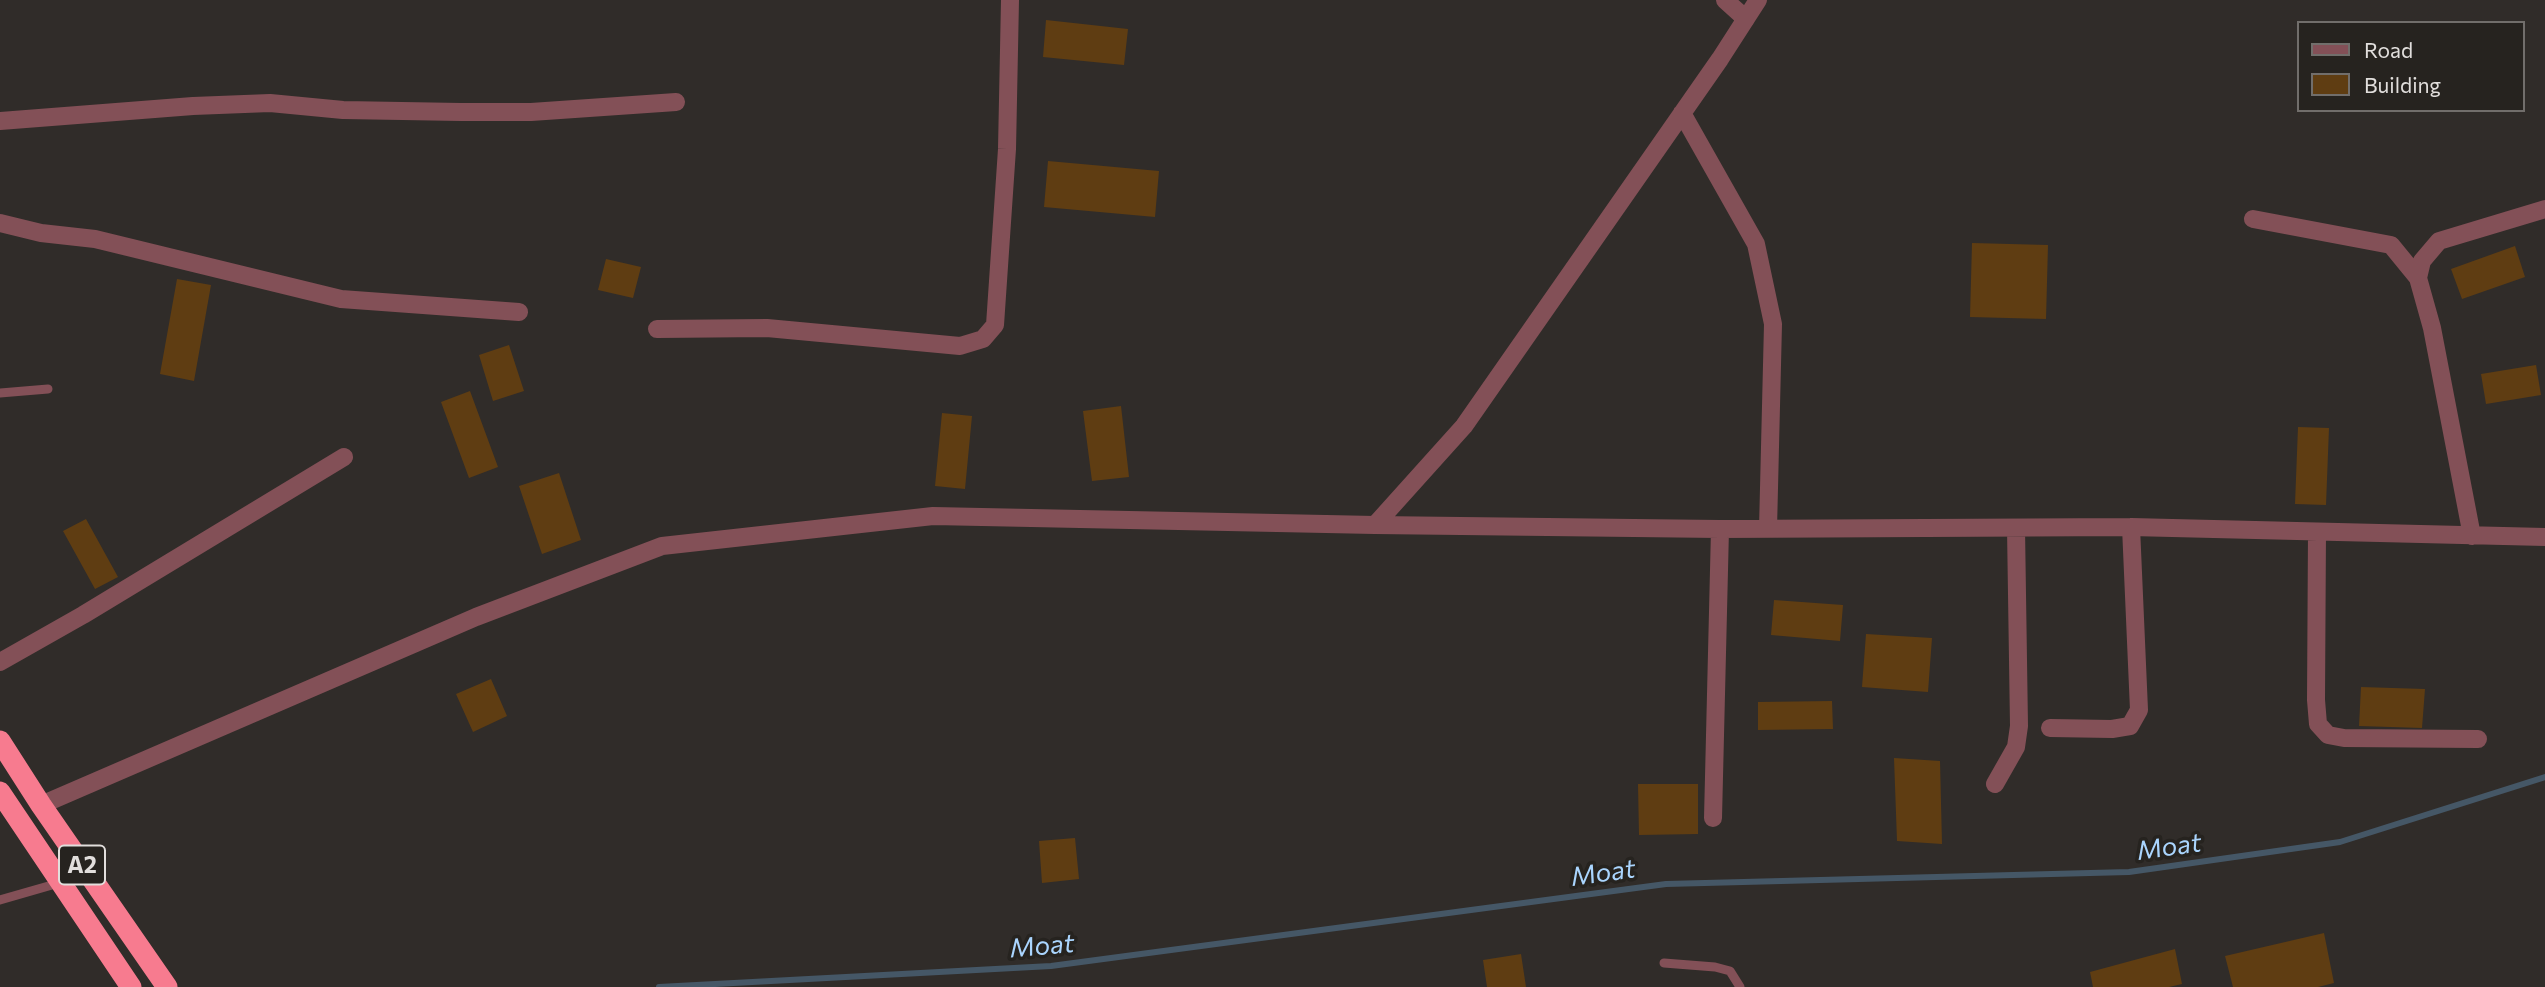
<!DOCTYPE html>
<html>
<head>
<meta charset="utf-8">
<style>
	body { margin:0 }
	#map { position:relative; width:2545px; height:987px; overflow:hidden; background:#302c29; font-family:Commissioner,sans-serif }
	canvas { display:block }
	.legend { position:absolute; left:2297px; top:21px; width:228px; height:91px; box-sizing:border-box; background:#26231f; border:2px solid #716e6b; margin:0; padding:9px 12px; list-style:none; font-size:21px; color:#e1dedc }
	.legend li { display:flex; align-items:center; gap:14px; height:35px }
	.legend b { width:35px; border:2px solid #716e6b }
</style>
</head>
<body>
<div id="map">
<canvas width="2545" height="987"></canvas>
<ul class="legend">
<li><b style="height:9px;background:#835057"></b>Road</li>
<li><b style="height:19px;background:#5f3d12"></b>Building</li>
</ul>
</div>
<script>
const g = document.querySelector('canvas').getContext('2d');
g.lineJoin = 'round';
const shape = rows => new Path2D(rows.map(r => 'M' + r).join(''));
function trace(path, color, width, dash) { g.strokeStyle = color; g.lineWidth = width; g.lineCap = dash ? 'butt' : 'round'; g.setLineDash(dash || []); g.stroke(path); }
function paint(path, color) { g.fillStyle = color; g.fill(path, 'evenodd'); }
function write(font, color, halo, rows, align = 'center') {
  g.font = font + ' Commissioner,sans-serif'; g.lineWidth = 7; g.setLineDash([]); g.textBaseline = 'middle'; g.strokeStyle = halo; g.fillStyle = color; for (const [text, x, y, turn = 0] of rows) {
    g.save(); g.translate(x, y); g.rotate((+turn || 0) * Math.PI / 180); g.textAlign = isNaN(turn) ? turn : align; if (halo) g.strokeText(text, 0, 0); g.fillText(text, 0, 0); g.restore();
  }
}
const stream = shape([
	[659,987,1051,966,1666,884,2129,872,2340,842,2545,777]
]);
const building = shape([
	[1046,20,1128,29,1124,65,1043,57],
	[1048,161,1159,171,1155,217,1044,207],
	[1972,243,2048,245,2046,319,1970,317],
	[2515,246,2525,277,2462,299,2451,269],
	[606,259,641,267,633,298,598,290],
	[177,279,211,285,194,381,160,374],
	[509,345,524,391,493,401,479,355],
	[2536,365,2541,395,2486,404,2481,374],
	[470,391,498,467,469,478,441,402],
	[1121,406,1129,477,1092,481,1083,411],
	[942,413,972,416,965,489,935,486],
	[2298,427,2329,428,2326,505,2295,504],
	[559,473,581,540,542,554,519,486],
	[86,519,118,577,95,589,63,531],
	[1774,600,1843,605,1840,641,1771,635],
	[1866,634,1932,638,1928,692,1862,687],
	[491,679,507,716,473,732,456,694],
	[2361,687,2425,689,2422,728,2359,726],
	[1832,701,1833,729,1758,730,1758,702],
	[1894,758,1940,761,1942,844,1897,841],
	[1638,784,1698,784,1698,834,1639,835],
	[1075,838,1079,879,1042,883,1039,841],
	[2324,933,2334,983,2318,987,2233,987,2225,956],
	[2175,949,2182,984,2169,987,2093,987,2090,972],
	[1521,954,1526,987,1487,987,1483,960]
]);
const lane = shape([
	[0,393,48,389],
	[0,900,59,883],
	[1664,963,1715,967,1730,971,1740,987]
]);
const street = shape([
	[1725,0,1746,19],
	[1682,113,1756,244,1773,324,1768,529],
	[0,121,193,106,270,103,343,110,461,112,531,112,676,102],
	[2253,219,2391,245,2418,278,2432,328,2472,536],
	[0,223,41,233,95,239,341,299,519,312],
	[2418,278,2422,261,2439,241,2545,209],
	[657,329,767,328,960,346,983,339,995,325,1007,149,1010,0],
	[1375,525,1464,426,1720,59,1758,0],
	[2317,532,2316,700,2318,724,2328,735,2344,738,2478,739],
	[0,662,83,615,344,457],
	[2050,728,2112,729,2130,726,2139,710,2131,527],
	[1995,784,2016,747,2019,726,2016,528],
	[41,805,476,617,662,546,933,516,1375,525,1720,529,2131,527,2545,537],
	[1713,818,1720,529]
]);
const highway = shape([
	[0,741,41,805,167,987],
	[0,792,131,987]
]);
const shields = [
	[82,865,46]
];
const shieldNames = [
	["A2",82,865]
];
const waterNames = [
	["Moat",2169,847,-8],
	["Moat",1603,873,-8],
	["Moat",1042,946,-5]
];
trace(stream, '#455766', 6);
paint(building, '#5f3d12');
trace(lane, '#835057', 9);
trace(street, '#835057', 18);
trace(highway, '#f77b8f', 21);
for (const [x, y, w] of shields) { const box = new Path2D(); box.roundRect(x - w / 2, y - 19.5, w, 39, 5); g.fillStyle = '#26231f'; g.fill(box); trace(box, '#e1dedc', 2); }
write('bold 23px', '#e1dedc', null, shieldNames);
write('italic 26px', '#aad5fe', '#26231f', waterNames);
</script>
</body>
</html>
